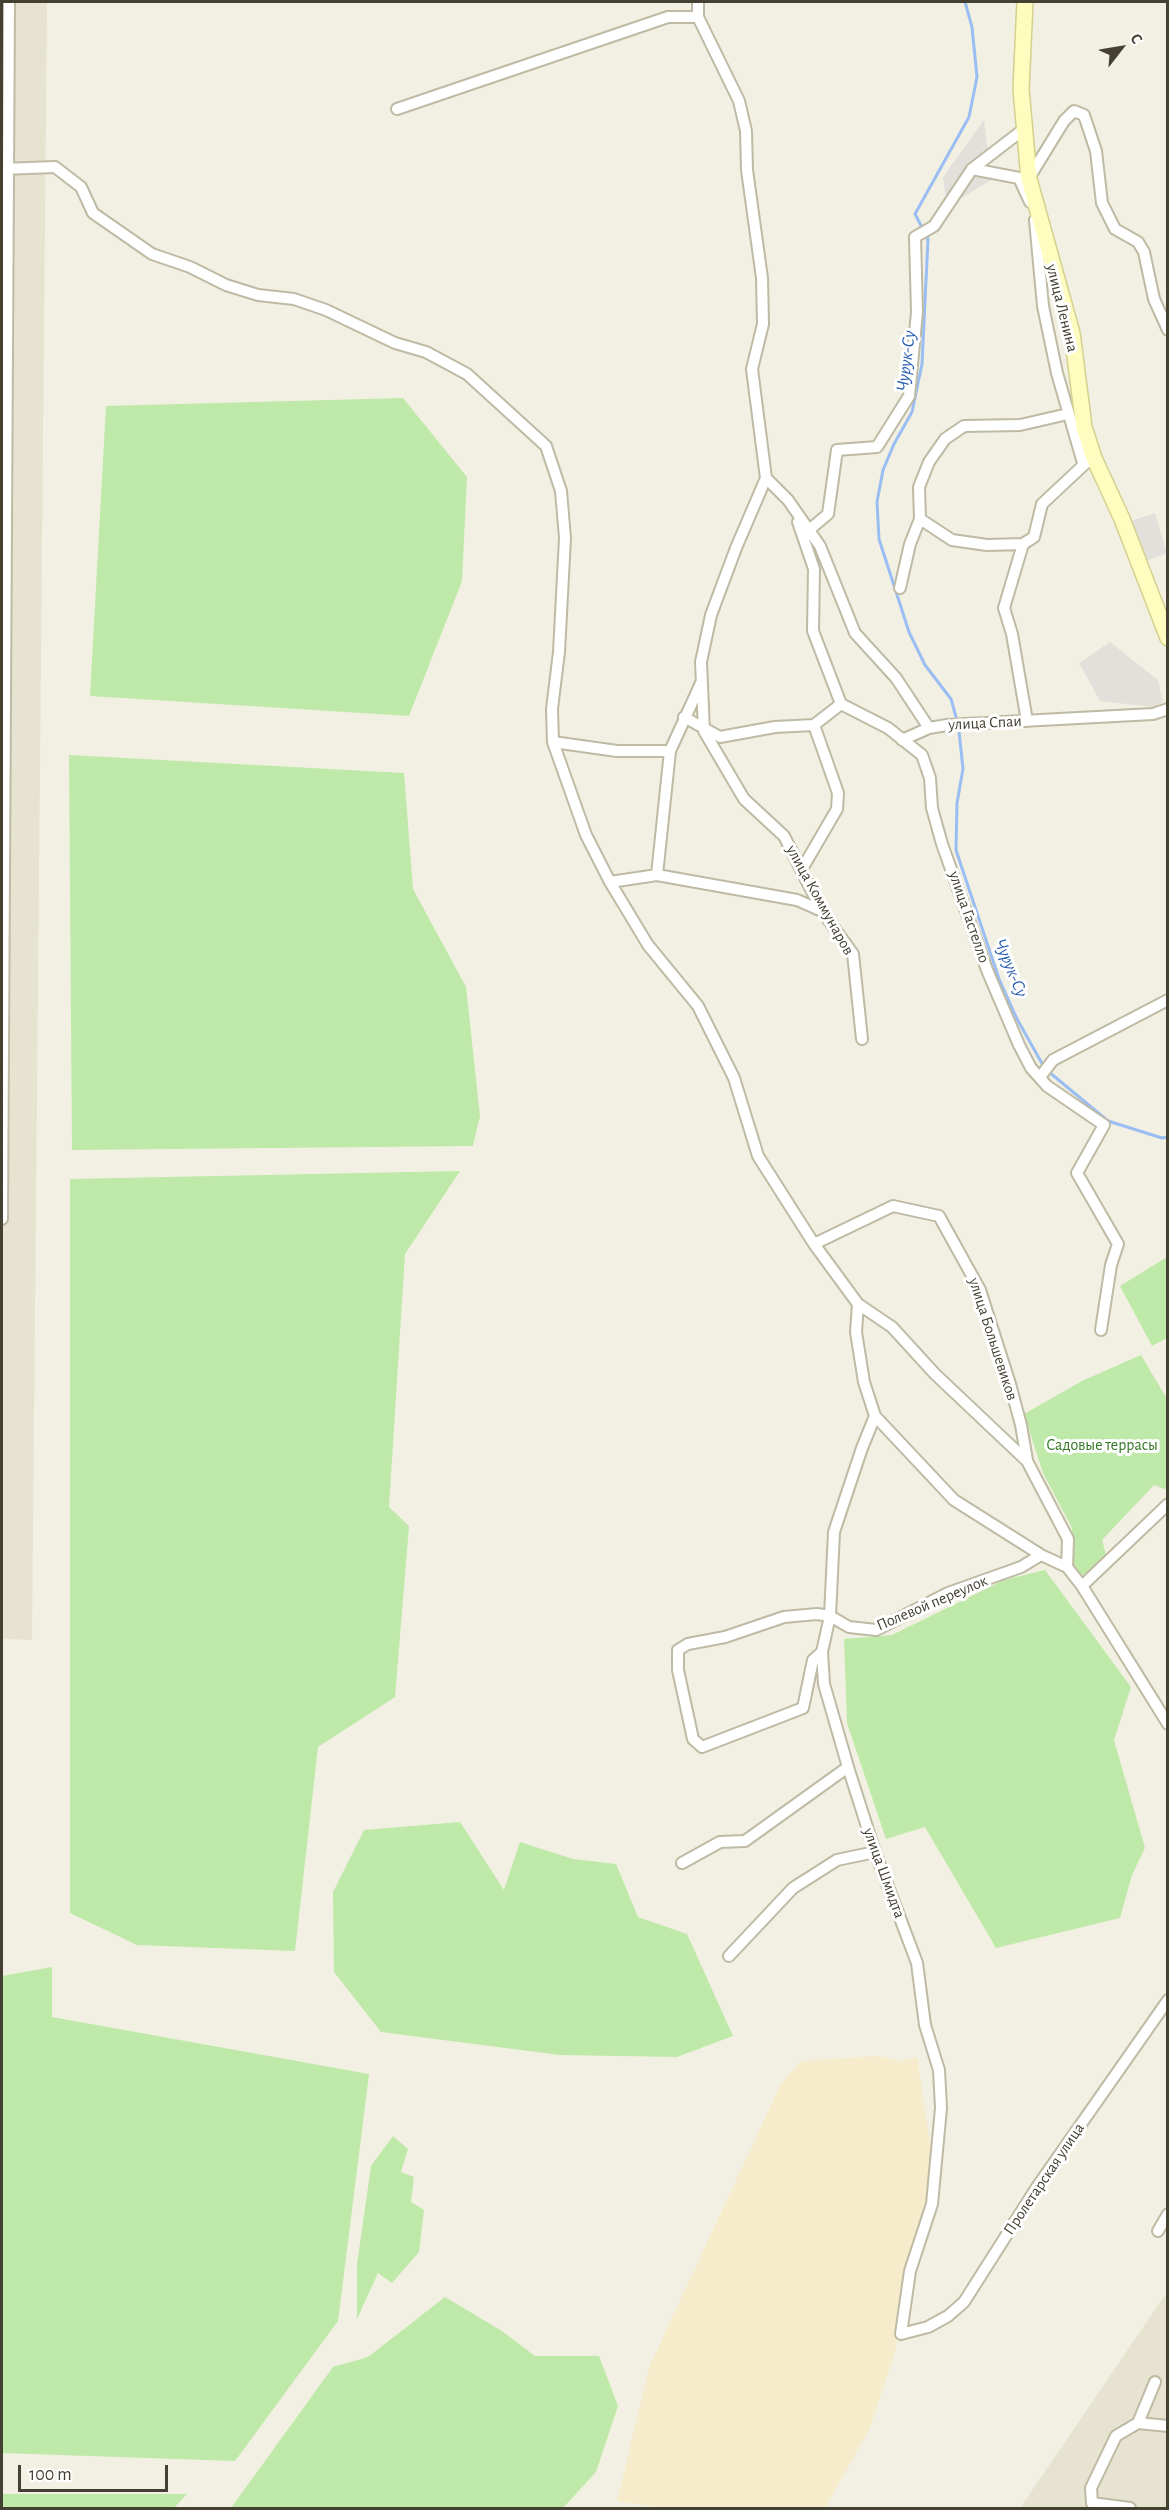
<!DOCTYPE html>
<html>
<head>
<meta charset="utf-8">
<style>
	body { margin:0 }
	#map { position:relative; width:1169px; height:2510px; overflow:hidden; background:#f2f0e2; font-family:"Alegreya Sans",sans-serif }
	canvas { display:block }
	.frame { position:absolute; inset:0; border:3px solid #444032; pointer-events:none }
	.north { position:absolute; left:1091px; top:18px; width:60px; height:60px; -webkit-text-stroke:4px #fff; paint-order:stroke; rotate:59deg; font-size:16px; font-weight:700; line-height:24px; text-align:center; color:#444032 }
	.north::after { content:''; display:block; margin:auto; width:21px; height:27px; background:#444032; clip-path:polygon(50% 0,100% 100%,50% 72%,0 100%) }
	.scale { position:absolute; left:18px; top:2465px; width:150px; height:27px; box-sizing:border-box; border:3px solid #444032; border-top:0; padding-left:8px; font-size:18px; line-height:21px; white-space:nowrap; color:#444032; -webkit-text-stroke:4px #fff; paint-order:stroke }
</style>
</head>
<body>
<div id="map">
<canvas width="1169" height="2510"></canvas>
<div class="frame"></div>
<div class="north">С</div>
<div class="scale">100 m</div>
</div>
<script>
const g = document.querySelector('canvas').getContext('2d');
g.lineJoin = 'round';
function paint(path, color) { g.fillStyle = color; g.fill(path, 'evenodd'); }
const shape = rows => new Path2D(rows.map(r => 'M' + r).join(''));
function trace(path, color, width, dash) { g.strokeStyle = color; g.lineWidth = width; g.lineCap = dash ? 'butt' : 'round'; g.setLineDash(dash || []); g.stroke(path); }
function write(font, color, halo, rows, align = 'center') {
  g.font = font + ' "Alegreya Sans",sans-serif'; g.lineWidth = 6; g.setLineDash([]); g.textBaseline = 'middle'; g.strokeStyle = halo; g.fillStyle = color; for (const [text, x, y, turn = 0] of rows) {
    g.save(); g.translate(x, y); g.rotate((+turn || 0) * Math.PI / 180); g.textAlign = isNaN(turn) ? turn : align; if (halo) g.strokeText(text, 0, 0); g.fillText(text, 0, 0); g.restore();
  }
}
const residential = shape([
	[2,2,47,2,32,1640,2,1639],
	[1167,2292,1167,2508,1020,2508]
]);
const commercial = shape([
	[878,2056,900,2061,917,2057,931,2150,925,2212,906,2268,895,2353,870,2428,825,2508,663,2508,617,2501,650,2365,781,2084,801,2061]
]);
const green = shape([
	[403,398,467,477,462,581,409,716,90,696,106,406],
	[69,755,404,773,413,889,466,987,480,1116,473,1146,72,1150],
	[460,1171,405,1254,389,1507,409,1526,395,1697,318,1747,295,1951,137,1945,70,1913,70,1179],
	[1167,1257,1167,1338,1152,1346,1120,1286],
	[1141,1355,1167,1399,1167,1490,1154,1485,1102,1540,1106,1554,1089,1573,1080,1575,1071,1560,1072,1528,1043,1473,1024,1414,1082,1381],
	[1045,1570,1131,1687,1114,1740,1145,1848,1132,1875,1120,1918,996,1948,925,1827,886,1839,847,1723,844,1639,892,1635,1004,1580],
	[460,1822,504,1890,520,1842,573,1859,616,1864,638,1917,687,1934,733,2036,677,2057,560,2055,381,2032,334,1972,333,1892,364,1830],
	[52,1967,52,2017,369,2074,338,2321,235,2461,2,2453,2,1976],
	[393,2136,408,2149,401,2172,414,2177,411,2202,424,2210,419,2252,392,2283,378,2273,357,2319,357,2264,371,2166],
	[445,2297,502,2331,535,2356,599,2356,618,2406,596,2472,563,2508,231,2508,333,2367,368,2357],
	[2,2494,187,2494,174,2508,2,2508]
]);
const parking = shape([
	[984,120,991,180,947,207,943,177],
	[1155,513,1167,553,1145,561,1131,521],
	[1110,642,1158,680,1163,702,1153,707,1100,701,1079,663]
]);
const stream = shape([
	[956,717,951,699,925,665,909,632,879,539,877,502,883,470,894,444,912,412,922,364,928,239,915,214,969,117,977,77,972,27,965,2],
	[959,731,963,769,957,803,956,850,999,979,1017,1019,1044,1067],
	[1049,1072,1108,1121,1162,1138,1168,1137]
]);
const street = shape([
	[698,2,698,17,739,101,746,131,747,170,762,278,763,324,752,369,766,478,788,500,820,546,855,633,896,678,929,728],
	[397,109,668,17,698,17],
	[2,169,55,167,81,187,93,213,152,254,190,267,226,285,258,295,294,299,326,310,395,343,426,352,467,374,546,446,561,491,565,538,559,652,552,709,553,742,586,835,610,882,648,945,698,1006,734,1078,758,1156,814,1244,858,1304,892,1327,935,1374,1027,1461,1068,1539,1067,1567,1082,1586,1168,1724],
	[972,169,1019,178,1030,202],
	[1029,178,1064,121,1074,111,1084,115,1096,151,1102,203,1115,229,1138,242,1144,252,1154,299,1168,330],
	[1035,220,1043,306,1057,373,1083,463],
	[766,478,736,548,711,615,701,662,704,731,744,799,784,836,822,911,853,954,862,1039],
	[920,519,952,540,987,545,1023,544],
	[798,522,814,569,813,631,841,704],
	[809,530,828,514,837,450,877,447,909,396,917,312,915,237,934,226,972,169,1024,129],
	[900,588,910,544,920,519,919,487,929,462,945,439,964,426,1020,425,1068,414],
	[841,704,888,728,922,755,930,778,932,808,942,844,987,970,1019,1045,1031,1068,1047,1086,1104,1125,1077,1173,1118,1244,1111,1265,1101,1330],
	[684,717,720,737,775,727,814,725,841,704],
	[1027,721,1012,634,1004,608,1023,544,1034,537,1042,504,1088,461],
	[902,740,929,728,947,725,1153,714,1168,709],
	[553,742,617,751,670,751],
	[802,869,837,809,838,793,814,725],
	[657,875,670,751,701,683],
	[610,882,657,875,797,900,822,911],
	[1040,1077,1053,1060,1168,1000],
	[2,1219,9,2],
	[814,1244,893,1206,939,1216,980,1290,1010,1384,1021,1425,1027,1460],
	[858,1304,856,1332,864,1382,875,1416,954,1500,1041,1555,1067,1567],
	[875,1416,862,1448,834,1532,830,1616,822,1652,824,1684,848,1767,875,1852,917,1963,925,2025,939,2070,941,2108,932,2204,910,2271,901,2334,928,2327,948,2316,964,2302,1037,2187,1168,2000],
	[1082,1586,1168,1504],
	[822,1652,813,1660,803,1708,702,1747,693,1739,678,1670,678,1650,688,1644,725,1637,784,1617,817,1614,830,1616,849,1627,876,1630,948,1593,1021,1567,1041,1555],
	[682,1863,720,1842,745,1841,848,1767],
	[729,1956,793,1888,837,1860,875,1852],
	[1158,2231,1168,2214],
	[1138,2423,1155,2382],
	[1130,2508,1092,2503,1091,2488,1116,2436,1138,2423,1168,2426]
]);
const secondary = shape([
	[1025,2,1021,89,1029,179,1072,333,1084,427,1094,458,1122,519,1168,638]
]);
const streetNames = [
	["улица Ленина",1062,308,76],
	["улица Спаи",985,723,-3],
	["улица Коммунаров",820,900,61],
	["улица Гастелло",969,917,71],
	["улица Большевиков",993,1339,72],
	["Полевой переулок",932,1603,-23],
	["улица Шмидта",884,1873,70],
	["Пролетарская улица",1044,2179,-56]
];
const parkNames = [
	["Садовые террасы",1102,1445]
];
const waterNames = [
	["Чурук-Су",906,361,-83],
	["Чурук-Су",1011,968,68]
];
paint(residential, '#e6e3d0');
paint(commercial, '#f6eccb');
paint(green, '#bfe9a8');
paint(parking, '#e2e0db');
trace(stream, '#9abef3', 3);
trace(street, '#bebaa4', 14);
trace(secondary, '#d4d08f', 18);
trace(street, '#fff', 10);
trace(secondary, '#fffcbf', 15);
write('16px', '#444032', '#fff', streetNames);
write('16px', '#347724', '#fff', parkNames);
write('italic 18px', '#285eb3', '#fff', waterNames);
</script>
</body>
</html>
